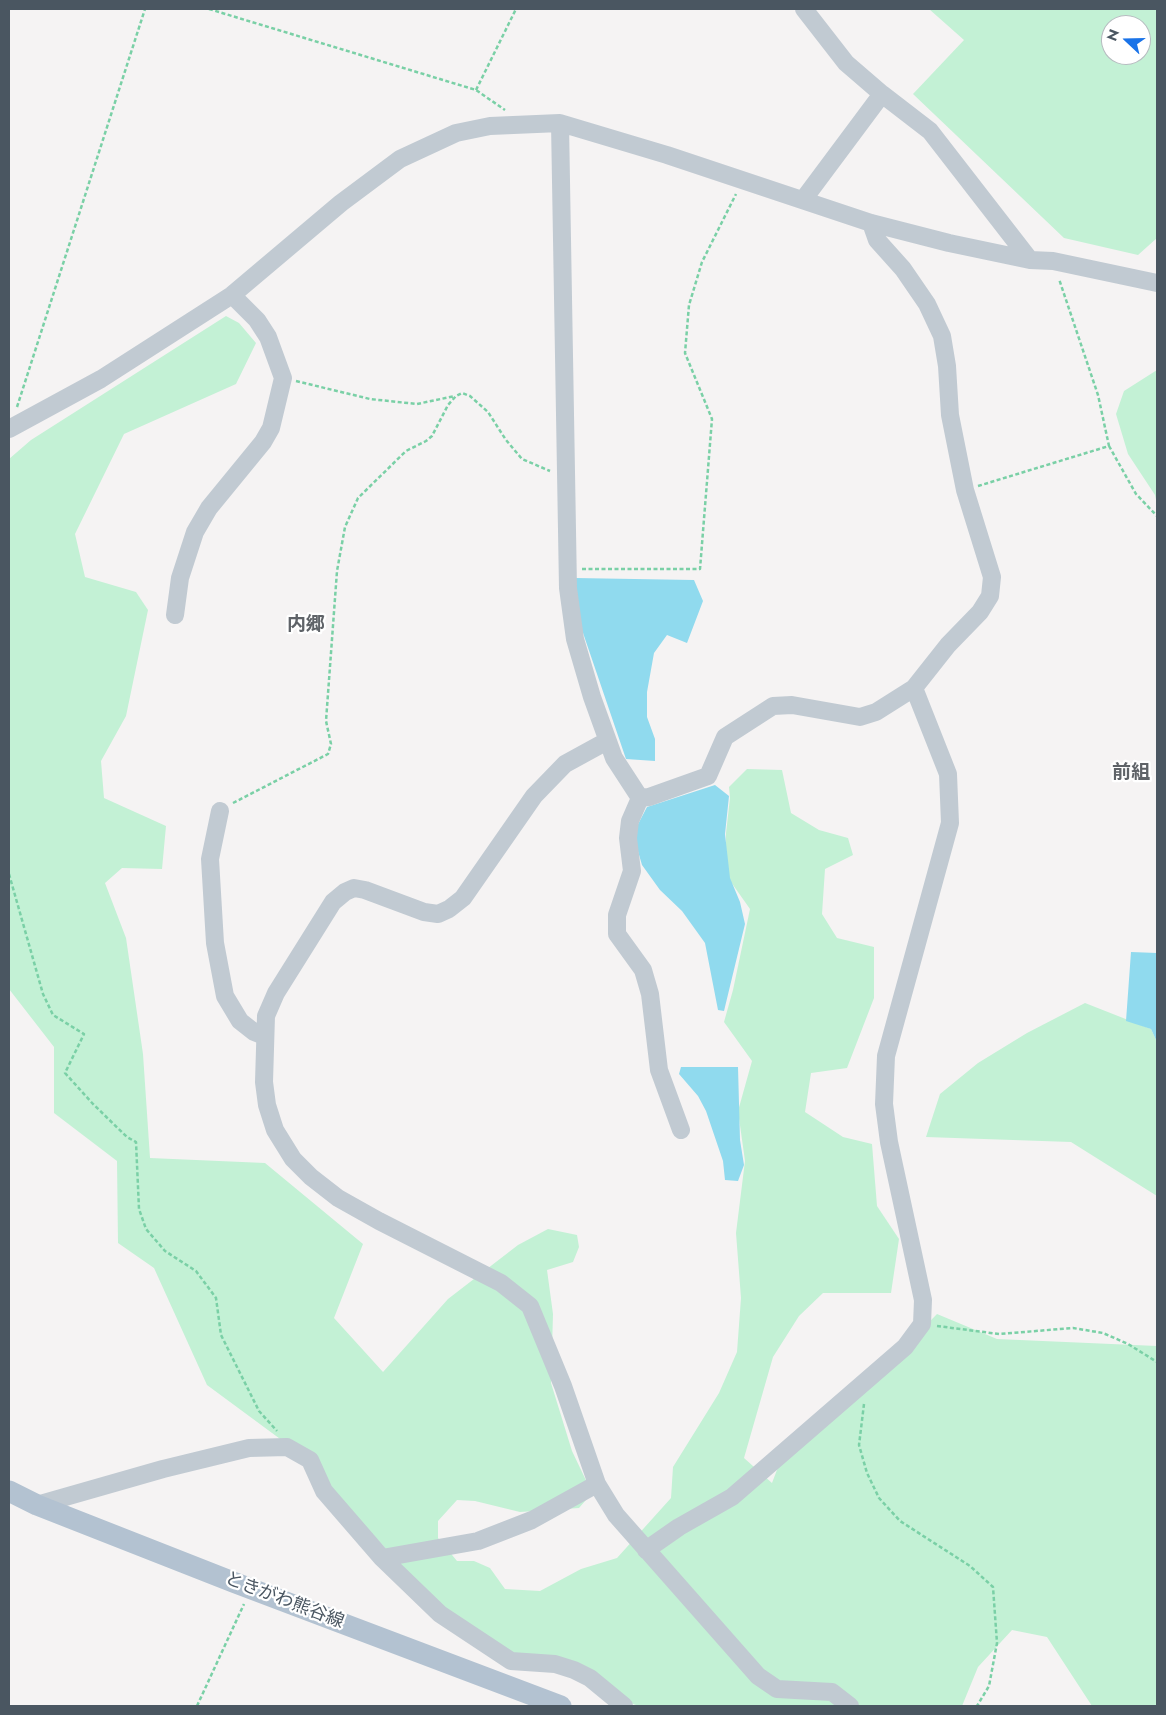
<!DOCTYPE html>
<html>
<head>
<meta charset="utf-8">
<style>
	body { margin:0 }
	#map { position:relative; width:1166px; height:1715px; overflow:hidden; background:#f5f3f3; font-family:Jost,sans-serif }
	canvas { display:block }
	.frame { position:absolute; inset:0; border:10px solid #4a5661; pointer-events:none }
	.north { position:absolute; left:1101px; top:15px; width:50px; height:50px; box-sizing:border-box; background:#fff; border:1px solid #b7bbc0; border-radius:50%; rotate:291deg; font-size:14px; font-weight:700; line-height:20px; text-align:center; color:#4a5661 }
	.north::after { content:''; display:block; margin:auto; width:18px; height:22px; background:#1a73e8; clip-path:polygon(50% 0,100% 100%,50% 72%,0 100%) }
</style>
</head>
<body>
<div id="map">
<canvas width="1166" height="1715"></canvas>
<div class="frame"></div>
<div class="north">N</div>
</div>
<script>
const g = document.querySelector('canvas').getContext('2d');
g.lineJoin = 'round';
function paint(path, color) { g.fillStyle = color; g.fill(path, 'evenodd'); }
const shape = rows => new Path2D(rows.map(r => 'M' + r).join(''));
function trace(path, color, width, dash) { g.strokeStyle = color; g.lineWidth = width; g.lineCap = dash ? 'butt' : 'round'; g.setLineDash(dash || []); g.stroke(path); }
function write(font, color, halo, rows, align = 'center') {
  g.font = font + ' Jost,"Noto Sans JP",sans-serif'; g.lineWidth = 4.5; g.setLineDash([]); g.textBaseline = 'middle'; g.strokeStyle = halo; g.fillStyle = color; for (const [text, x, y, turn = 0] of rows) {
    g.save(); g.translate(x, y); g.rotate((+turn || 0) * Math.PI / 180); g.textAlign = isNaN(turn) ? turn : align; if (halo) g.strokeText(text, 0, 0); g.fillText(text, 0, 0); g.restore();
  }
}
const green = shape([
	[929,9,1157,9,1157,238,1138,255,1064,238,913,94,964,40],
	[1111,25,1141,25,1141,55,1111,55],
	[226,316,239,323,256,343,236,384,124,434,75,534,85,577,136,592,148,610,126,716,101,761,104,798,166,826,162,869,122,868,105,883,126,938,143,1054,150,1158,265,1163,363,1244,334,1318,383,1372,448,1299,518,1245,548,1229,577,1235,579,1247,573,1262,547,1270,553,1314,551,1383,572,1451,592,1493,579,1508,520,1512,475,1501,457,1500,438,1521,438,1538,457,1561,474,1561,490,1568,505,1589,540,1591,581,1569,617,1558,671,1498,673,1467,719,1393,737,1352,741,1298,736,1233,745,1161,738,1111,752,1061,724,1022,733,990,750,909,726,875,726,833,730,798,729,787,747,769,782,770,791,813,819,830,848,838,853,855,825,869,822,914,837,938,874,947,874,998,847,1068,811,1073,805,1112,843,1137,872,1144,877,1206,899,1239,891,1293,823,1293,799,1316,773,1357,744,1458,772,1483,783,1454,905,1347,937,1314,997,1339,1157,1346,1157,1706,1092,1706,1047,1637,1012,1630,978,1667,962,1706,639,1706,630,1703,497,1646,443,1610,291,1447,207,1385,154,1268,118,1243,117,1161,54,1113,54,1047,9,989,9,459,31,440],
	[1157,370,1157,504,1155,495,1128,454,1116,414,1124,391],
	[1085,1003,1151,1029,1157,1042,1157,1196,1071,1142,926,1137,940,1094,978,1063,1027,1033]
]);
const water = shape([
	[575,578,694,580,703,601,687,643,667,635,654,653,647,692,647,717,655,739,655,761,626,759,582,630],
	[715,785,729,796,725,834,730,878,740,902,745,924,724,1011,718,1010,705,943,682,911,660,890,642,865,635,841,635,830,647,807],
	[1131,952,1157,953,1157,1042,1151,1029,1126,1021],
	[681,1067,738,1067,740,1140,744,1165,738,1181,725,1180,723,1161,706,1111,698,1096,679,1074]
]);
const path = shape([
	[209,9,476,90,505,110],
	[476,90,516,9],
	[296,381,370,399,417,404,455,396],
	[17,407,145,9],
	[1109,446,1136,494,1157,516],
	[978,486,1109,446,1098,395,1059,279],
	[582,569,700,569,712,419,685,353,689,305,702,262,736,194],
	[233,803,328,754,331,744,326,721,337,571,345,527,358,498,406,451,426,441,432,436,448,405,456,396,462,393,470,396,488,412,506,440,522,459,550,471],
	[9,874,43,994,53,1015,84,1034,65,1073,93,1104,127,1137,136,1142,139,1209,146,1229,165,1251,196,1271,216,1298,221,1335,259,1411,277,1431],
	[937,1326,999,1334,1073,1328,1103,1333,1128,1344,1157,1362],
	[864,1404,859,1445,867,1473,879,1498,900,1521,970,1566,993,1587,997,1643,989,1686,977,1706],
	[197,1706,244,1604]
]);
const minor = shape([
	[882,94,930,131,1030,260],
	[560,123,568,588,575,639,592,697,614,758,640,798],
	[803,200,882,94,846,63,804,9],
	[9,429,101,379,232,295,341,203,400,159,456,133,490,126,560,123,667,155,871,223,949,243,1030,260,1053,261,1157,283],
	[175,615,180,578,195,532,209,508,263,442,271,428,283,378,268,337,257,320,232,295],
	[607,741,565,764,534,796,463,898,449,909,438,914,424,912,365,890,354,888,345,892,333,902,276,993,266,1016,264,1082,267,1105,275,1130,293,1159,311,1177,338,1198,379,1221,501,1283,530,1306,563,1386,597,1484,616,1515,758,1676,777,1689,832,1692,850,1706],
	[640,798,649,797,708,776,725,737,773,706,792,705,860,717,876,712,914,688,948,645,980,612,990,596,992,577,965,490,950,415,947,366,942,336,927,304,903,269,877,240,871,223],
	[640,798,630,821,628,838,632,871,617,915,617,934,643,970,650,994,659,1070,681,1130],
	[220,811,210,859,215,943,225,996,240,1021,254,1032,264,1036],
	[37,1505,163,1469,249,1448,287,1447,310,1460,324,1491,382,1558,440,1614,511,1661,555,1664,574,1670,590,1678,624,1706],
	[646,1550,679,1527,732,1497,905,1347,922,1324,923,1300,889,1142,884,1104,886,1056,950,823,948,774,914,688],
	[382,1558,478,1541,532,1520,597,1484]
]);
const major = shape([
	[9,1491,37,1505,233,1582,561,1706]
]);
const streetNames = [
	["ときがわ熊谷線",284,1601,21]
];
const neighbourhoodNames = [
	["内郷",306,625],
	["前組",1131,773]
];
paint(green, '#c3f1d5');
paint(water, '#90daee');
trace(path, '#7ad0a6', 2.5, [4, 2.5]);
trace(minor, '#c1cad2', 18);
trace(major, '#b3c2d1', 21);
write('18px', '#4a5661', '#fff', streetNames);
write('bold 19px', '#5f6368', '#fff', neighbourhoodNames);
</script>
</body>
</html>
